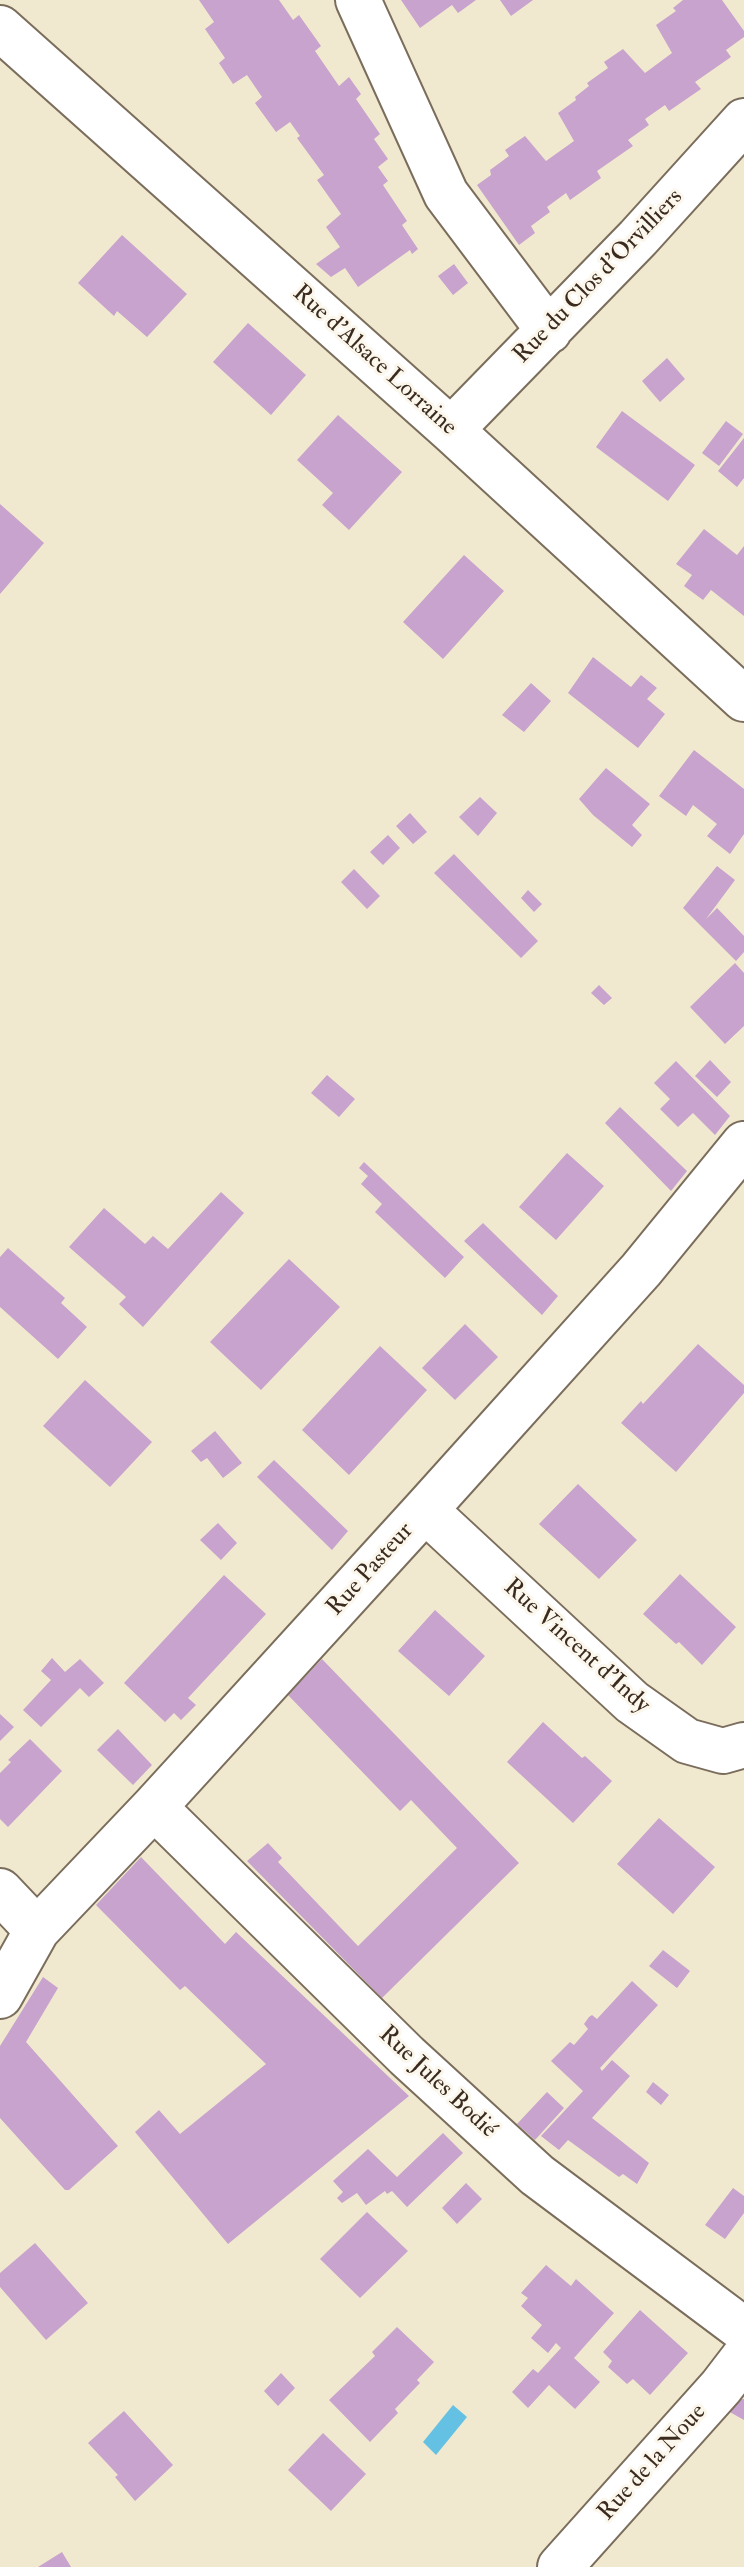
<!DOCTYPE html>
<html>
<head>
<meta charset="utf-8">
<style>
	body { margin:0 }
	canvas { display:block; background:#f1e9cf }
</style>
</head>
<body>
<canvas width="744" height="2567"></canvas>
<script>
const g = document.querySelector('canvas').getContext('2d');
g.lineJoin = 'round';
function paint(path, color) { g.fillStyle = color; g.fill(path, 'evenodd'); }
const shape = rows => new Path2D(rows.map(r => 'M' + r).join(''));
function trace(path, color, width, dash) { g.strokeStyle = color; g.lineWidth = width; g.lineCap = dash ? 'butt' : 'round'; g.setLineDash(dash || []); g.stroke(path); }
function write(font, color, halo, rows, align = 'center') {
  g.font = font + ' "IM FELL Double Pica",serif'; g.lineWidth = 6; g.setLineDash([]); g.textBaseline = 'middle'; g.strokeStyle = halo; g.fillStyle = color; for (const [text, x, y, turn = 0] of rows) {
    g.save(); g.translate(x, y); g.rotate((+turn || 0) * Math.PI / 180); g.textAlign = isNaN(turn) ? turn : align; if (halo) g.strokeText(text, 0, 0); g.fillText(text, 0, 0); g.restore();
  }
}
const water = shape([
	[453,2405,467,2417,436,2455,423,2442]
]);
const building = shape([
	[199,0,279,0,293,20,299,15,321,46,315,51,339,86,349,77,361,94,356,99,380,134,374,139,388,159,378,167,388,181,383,185,407,221,402,225,418,249,412,254,410,250,358,287,345,268,331,277,316,264,340,247,326,227,341,214,317,180,324,175,297,138,300,136,290,122,276,132,255,103,262,97,247,75,233,84,219,63,225,58,205,29,214,22],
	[401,0,476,0,458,13,452,5,420,28],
	[500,0,533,0,511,16],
	[683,0,722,0,744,31,744,37,726,50,731,57,695,82,701,89,669,111,665,105,645,119,649,125,628,140,633,146,597,171,601,178,570,200,566,193,547,207,550,212,531,226,535,233,519,245,477,185,491,175,490,170,509,156,505,150,525,136,546,161,574,141,558,113,576,100,575,97,589,86,587,83,608,68,604,62,623,49,645,73,672,53,656,25,676,11,673,8],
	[122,235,187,294,147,337,117,311,114,316,78,283],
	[454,264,468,283,453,295,438,276],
	[248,323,306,375,271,415,213,362],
	[667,358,685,379,660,402,642,381],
	[622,411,695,465,668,501,596,447],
	[338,415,402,472,349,530,322,505,333,493,297,460],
	[726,421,743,434,719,466,702,453],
	[744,438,744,478,737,487,718,471],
	[0,504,44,543,0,594],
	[704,529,737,555,744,546,744,616,711,590,703,600,684,586,692,575,676,564],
	[464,555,504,591,443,659,403,622],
	[593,657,631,687,641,675,657,688,647,699,665,714,638,748,568,693],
	[531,683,551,701,524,732,502,715],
	[694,750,744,789,744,834,730,854,707,836,717,824,693,805,686,816,659,796],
	[606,768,650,804,632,825,642,835,632,847,593,815,579,799],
	[480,797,497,813,478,836,459,817],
	[410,813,427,832,413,844,396,826],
	[388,835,400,848,383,865,370,852],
	[454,854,538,941,521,958,434,873],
	[717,866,735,880,706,919,717,908,744,936,744,952,736,961,683,908],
	[354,869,380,896,367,909,341,882],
	[528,890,542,904,534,912,521,898],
	[735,963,744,973,744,1026,725,1044,690,1007],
	[599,985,612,998,604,1005,591,993],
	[710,1060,731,1082,717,1097,695,1076],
	[676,1061,730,1116,715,1135,693,1113,678,1127,660,1109,670,1099,654,1083],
	[327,1075,355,1099,339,1117,311,1093],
	[620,1107,687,1171,671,1191,605,1123],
	[567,1153,604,1186,556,1240,519,1207],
	[364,1162,464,1257,445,1278,375,1212,382,1204,361,1184,368,1176,359,1168],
	[221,1192,244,1213,143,1327,119,1304,126,1297,69,1247,104,1208,145,1244,153,1236,168,1249],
	[483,1223,558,1296,542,1315,464,1241],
	[8,1248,65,1298,61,1303,87,1327,58,1359,0,1307,0,1257],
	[289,1259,340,1307,261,1390,210,1342],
	[465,1324,498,1357,455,1400,422,1368],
	[698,1344,744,1385,744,1393,676,1472,621,1423,641,1401,643,1404],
	[380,1346,427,1390,349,1475,302,1430],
	[85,1380,152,1442,110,1487,43,1426],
	[215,1431,242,1463,223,1478,207,1458,201,1462,191,1451],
	[274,1460,348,1531,332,1550,257,1477],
	[578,1484,637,1540,599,1579,539,1524],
	[218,1523,237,1543,221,1560,200,1540],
	[680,1574,736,1627,702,1665,679,1642,676,1644,643,1614],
	[224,1575,266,1614,188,1698,196,1705,181,1720,174,1713,165,1722,124,1683],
	[435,1610,485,1656,449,1696,398,1651],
	[52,1658,65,1672,80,1659,104,1683,89,1697,80,1688,41,1727,23,1710,51,1680,41,1671],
	[322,1659,519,1863,382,1998,247,1861,268,1843,282,1858,278,1862,358,1946,457,1848,411,1800,400,1811,288,1695],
	[0,1714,14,1727,0,1741],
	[543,1722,582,1758,585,1756,612,1781,573,1823,507,1762],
	[118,1729,152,1765,133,1785,97,1750],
	[30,1739,62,1771,8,1827,0,1819,0,1773,11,1762,8,1760],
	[659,1818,715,1867,673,1914,617,1864],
	[141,1857,225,1944,236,1932,409,2096,228,2244,135,2132,159,2110,180,2134,266,2064,185,1986,180,1990,96,1905],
	[663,1950,690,1971,677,1988,649,1966],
	[43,1977,58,1988,26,2042,118,2146,69,2190,65,2190,0,2118,0,2046],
	[632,1981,658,2005,600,2068,602,2071,612,2060,630,2076,592,2118,649,2163,637,2184,623,2174,619,2177,568,2140,559,2150,541,2136,583,2091,551,2061,570,2042,574,2045,588,2029,584,2024,589,2017,592,2015,597,2019],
	[653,2082,669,2095,661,2105,646,2092],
	[547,2092,564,2108,535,2140,517,2124],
	[443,2133,463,2153,407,2207,392,2191,387,2194,385,2191,366,2205,357,2193,342,2203,337,2198,343,2192,333,2181,368,2149,397,2177],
	[466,2183,482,2199,457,2224,442,2208],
	[733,2188,744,2196,744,2213,725,2239,705,2225],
	[367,2212,408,2251,360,2298,320,2259],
	[35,2243,88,2303,46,2340,0,2287,0,2273],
	[546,2265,571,2286,576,2279,614,2313,574,2358,600,2382,575,2409,549,2385,528,2408,512,2392,533,2369,538,2373,561,2348,556,2343,548,2353,531,2338,542,2325,521,2306,528,2298,521,2293],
	[640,2310,688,2353,650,2395,633,2379,627,2384,608,2367,612,2361,603,2352],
	[397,2327,434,2362,417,2380,420,2383,395,2409,398,2413,370,2442,329,2400,375,2356,372,2352],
	[281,2373,295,2388,278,2406,264,2391],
	[744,2399,744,2420,728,2411,737,2400],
	[124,2411,173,2465,135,2501,115,2477,118,2475,88,2443],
	[323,2433,366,2474,331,2511,288,2470],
	[62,2552,71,2567,38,2567]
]);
const minor = shape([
	[358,0,446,194,549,331],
	[0,28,451,430,744,699],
	[451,430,638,238,744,121],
	[425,1510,632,1702,687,1741,723,1751,744,1745],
	[154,1807,407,2056,537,2175,744,2330],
	[0,1891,37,1930],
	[0,1996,37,1930,154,1807,425,1510,641,1270,744,1144],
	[560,2567,721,2387,744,2357]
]);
const streetNames = [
	["Rue du Clos d'Orvilliers",599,277,-46],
	["Rue d'Alsace Lorraine",374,361,42],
	["Rue Pasteur",371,1570,-48],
	["Rue Vincent d'Indy",576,1647,42],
	["Rue Jules Bodié",437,2083,43],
	["Rue de la Noue",653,2463,-48]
];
paint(water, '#65c1e3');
paint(building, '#c7a3cd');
trace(minor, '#7b6d5c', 48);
trace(minor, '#fff', 44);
write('24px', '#3b2a1e', '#fbf7ec', streetNames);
</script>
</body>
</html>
